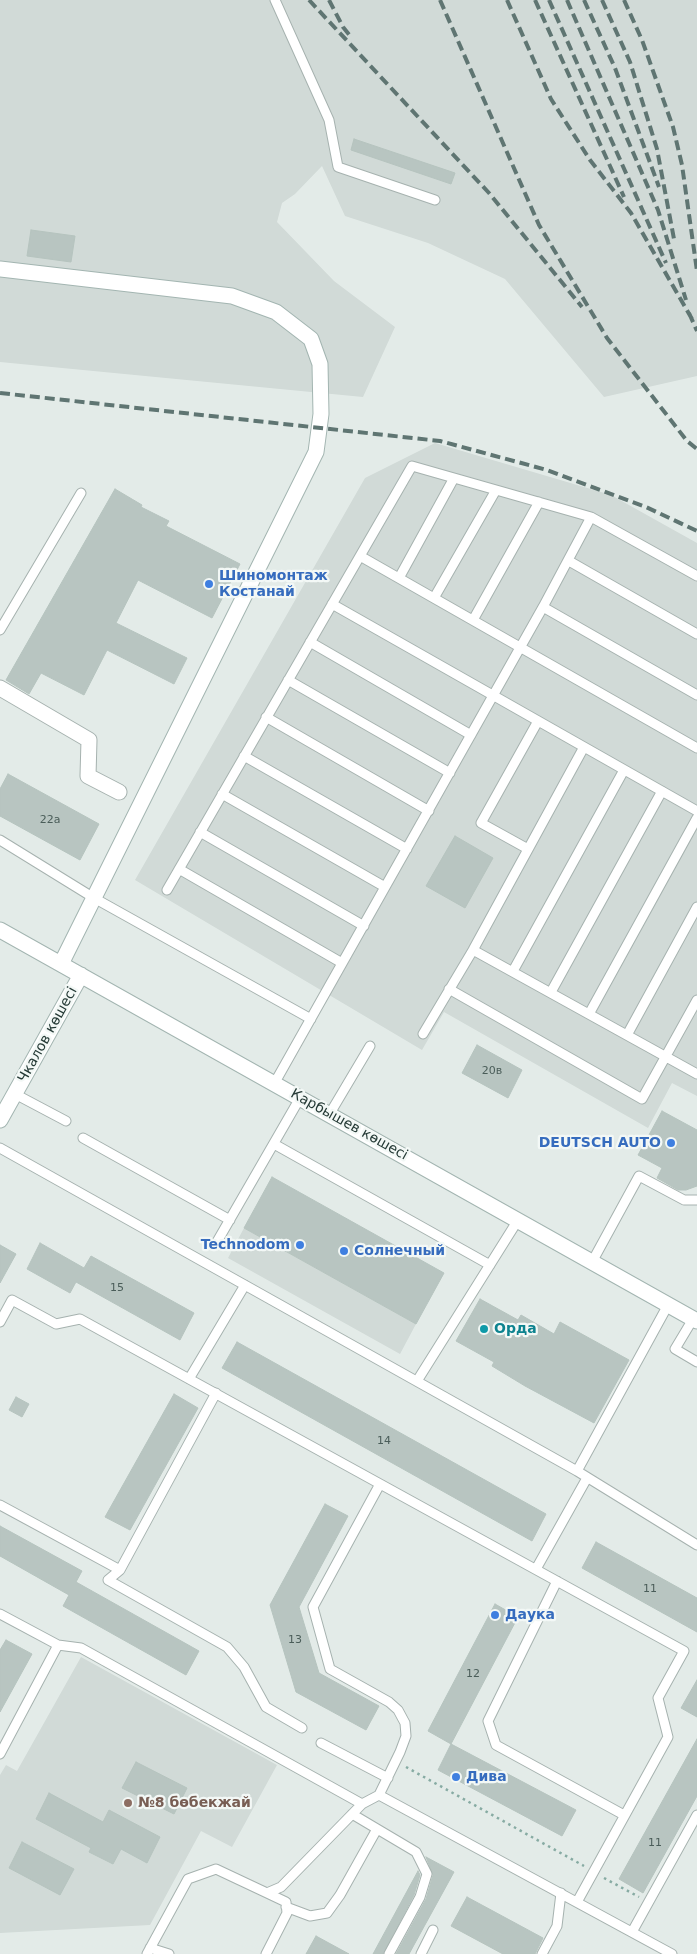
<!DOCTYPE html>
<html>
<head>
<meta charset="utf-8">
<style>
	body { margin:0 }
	canvas { display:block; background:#e3ebe8 }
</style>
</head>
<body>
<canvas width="697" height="1954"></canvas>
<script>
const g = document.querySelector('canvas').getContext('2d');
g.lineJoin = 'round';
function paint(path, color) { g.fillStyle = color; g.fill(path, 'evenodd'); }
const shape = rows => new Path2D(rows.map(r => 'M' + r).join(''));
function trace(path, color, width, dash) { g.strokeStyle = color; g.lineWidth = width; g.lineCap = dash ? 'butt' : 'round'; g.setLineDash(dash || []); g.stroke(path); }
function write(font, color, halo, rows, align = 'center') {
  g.font = font + ' "DejaVu Sans",sans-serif'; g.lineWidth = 4.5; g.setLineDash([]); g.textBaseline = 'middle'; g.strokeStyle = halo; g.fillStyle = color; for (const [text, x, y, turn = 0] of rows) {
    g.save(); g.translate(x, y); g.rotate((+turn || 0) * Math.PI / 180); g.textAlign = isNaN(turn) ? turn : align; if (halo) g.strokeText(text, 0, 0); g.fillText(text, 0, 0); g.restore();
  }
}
const built = shape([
	[0,0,697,0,697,376,604,397,505,279,428,243,345,216,322,166,295,194,282,203,277,222,334,281,395,327,363,397,0,362],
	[435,443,611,495,697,543,697,1096,672,1083,648,1128,444,1012,422,1050,135,880,365,478],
	[244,1228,416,1324,400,1354,228,1258],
	[81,1657,277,1765,232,1847,201,1831,150,1925,0,1933,0,1775,6,1765,17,1771]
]);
const building = shape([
	[354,139,455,173,451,184,351,150,354,139],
	[31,230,75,236,71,262,27,256,31,230],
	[115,489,142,505,141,507,169,521,166,526,240,564,212,618,138,580,116,623,187,658,174,684,107,650,84,695,41,673,29,694,6,680,115,489],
	[8,774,99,824,80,860,0,816,0,789,8,774],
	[455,836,493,858,465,908,426,886,455,836],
	[477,1045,522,1070,508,1098,462,1073,477,1045],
	[662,1111,697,1130,697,1186,686,1190,678,1190,657,1178,662,1168,638,1155,662,1111],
	[272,1177,444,1273,416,1324,244,1228,272,1177],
	[40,1243,84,1268,91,1256,194,1313,180,1340,76,1282,70,1293,27,1269,40,1243],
	[0,1245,16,1254,0,1283,0,1245],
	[480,1299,518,1320,521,1315,554,1334,560,1322,629,1360,594,1423,525,1386,492,1366,494,1362,456,1341,480,1299],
	[237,1342,546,1514,532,1541,222,1368,237,1342],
	[174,1394,198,1408,130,1530,105,1517,174,1394],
	[16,1397,29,1404,22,1417,9,1410,16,1397],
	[325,1504,348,1516,299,1607,319,1673,379,1706,366,1730,296,1692,270,1605,325,1504],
	[0,1526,82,1571,76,1582,199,1651,186,1675,63,1606,69,1595,0,1556,0,1526],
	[596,1542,697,1598,697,1632,582,1568,596,1542],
	[495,1604,518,1617,451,1744,428,1731,495,1604],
	[6,1640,32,1654,0,1712,0,1650,6,1640],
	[697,1680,697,1717,681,1708,697,1680],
	[697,1739,697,1796,643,1893,619,1879,697,1739],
	[451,1744,576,1810,562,1836,438,1770,451,1744],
	[136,1762,187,1788,174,1814,122,1788,136,1762],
	[49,1793,103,1822,109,1810,160,1837,147,1863,121,1849,113,1864,89,1852,91,1848,36,1819,49,1793],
	[22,1842,74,1869,60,1895,9,1868,22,1842],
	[426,1857,454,1872,409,1954,396,1954,426,1899,433,1875,426,1857],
	[418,1871,420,1875,414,1895,383,1954,373,1954,418,1871],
	[467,1897,543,1938,535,1954,503,1954,451,1926,467,1897],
	[316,1936,349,1954,306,1954,316,1936]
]);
const path = shape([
	[406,1767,584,1866],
	[604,1878,639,1897]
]);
const lane = shape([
	[275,0,329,120,338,167,435,200],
	[360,556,697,748],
	[569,561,697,634],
	[399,578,454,478],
	[434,598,496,490],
	[332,604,697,811],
	[543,607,697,695],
	[473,620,539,502],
	[0,630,81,493],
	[310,642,471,735],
	[288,680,450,773],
	[266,717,429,811],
	[244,756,407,849],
	[222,794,385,887],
	[200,832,364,926],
	[0,840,94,898,311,1019],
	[528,849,481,823,538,721],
	[179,869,342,963],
	[167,890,412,466,591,517,697,576],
	[473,950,697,1074],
	[513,971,624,770],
	[449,989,642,1099,697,1000],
	[551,992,662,791],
	[589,1014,697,818],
	[423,1034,473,950,584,747],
	[627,1035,697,907],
	[274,1084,543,607,591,517],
	[15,1094,66,1121],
	[329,1115,370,1046],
	[83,1138,230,1220],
	[274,1144,490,1265],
	[0,1148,577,1471,697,1545],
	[218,1240,300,1098],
	[592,1262,639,1176,684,1200,697,1200],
	[693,1319,675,1349,697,1362],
	[0,1322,12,1300,56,1324,80,1319,684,1651,658,1698,668,1737,577,1902],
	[189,1379,245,1285],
	[417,1381,518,1220],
	[216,1393,120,1570,108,1580,227,1647,244,1667,266,1707,302,1728],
	[577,1471,668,1305],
	[0,1505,120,1570],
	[536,1569,587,1478],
	[557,1581,488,1721,496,1745,624,1815],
	[0,1614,58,1645,81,1648,362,1804],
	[321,1743,388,1778],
	[0,1754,58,1645],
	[379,1795,400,1752,406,1736,405,1723,398,1710,389,1702,330,1669,313,1607,380,1484],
	[352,1814,416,1852,427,1874,420,1897,389,1954],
	[286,1907,310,1916,327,1913,340,1895,377,1829],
	[632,1932,697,1815],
	[150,1948,169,1954],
	[147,1954,188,1879,216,1869,267,1893,281,1887,362,1804,379,1795,672,1954],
	[266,1954,287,1913,286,1902,267,1893],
	[421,1954,433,1930],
	[542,1954,557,1926,561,1893]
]);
const street = shape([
	[0,688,89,740,88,776,119,792]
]);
const secondary = shape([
	[0,269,232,296,276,312,311,339,320,364,321,414,316,452,61,964],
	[0,930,697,1321],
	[0,1120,81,975]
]);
const rail = shape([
	[309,0,489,193,582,307],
	[329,0,343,27,351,37],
	[440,0,539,225,607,338,687,441,697,449],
	[507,0,551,99,590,160,631,213,692,319],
	[535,0,624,197],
	[549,0,666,263],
	[567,0,658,210,686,300],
	[584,0,615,68,659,187],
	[602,0,630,62,657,149,674,239],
	[624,0,642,40,673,127,682,165,697,271],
	[689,313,697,331],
	[0,393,440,441,547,470,646,507,697,531]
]);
const markers = [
	[209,584,5,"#3f7fe0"],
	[671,1143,5,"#3f7fe0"],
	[300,1245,5,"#3f7fe0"],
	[344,1251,5,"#3f7fe0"],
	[484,1329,5,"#0f9aa8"],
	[495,1615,5,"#3f7fe0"],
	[456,1777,5,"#3f7fe0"],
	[128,1803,5,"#8d6e63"]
];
const numberNames = [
	["22а",50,820],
	["20в",492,1071],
	["15",117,1288],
	["14",384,1441],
	["11",650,1589],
	["13",295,1640],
	["12",473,1674],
	["11",655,1843]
];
const shopNames = [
	["Шиномонтаж",219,576],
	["Костанай",219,592],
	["DEUTSCH AUTO",661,1143,"right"],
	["Technodom",290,1245,"right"],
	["Солнечный",354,1251],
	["Даука",505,1615],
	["Дива",466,1777]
];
const streetNames = [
	["Чкалов көшесі",48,1035,-61],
	["Карбышев көшесі",349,1125,29]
];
const cultureNames = [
	["Орда",494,1329]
];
const educationNames = [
	["№8 бөбекжай",138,1803]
];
paint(built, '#d1dad7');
paint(building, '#b8c5c1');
trace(building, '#b6c4bf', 1);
trace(lane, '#a6b2af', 11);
trace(street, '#a6b2af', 17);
trace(secondary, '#a3b5b1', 17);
trace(path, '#87aba3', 2.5, [2.5, 4]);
trace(lane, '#fff', 9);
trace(street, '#fff', 15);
trace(secondary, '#fff', 15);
trace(rail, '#5f7572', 4, [10, 5]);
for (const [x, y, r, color] of markers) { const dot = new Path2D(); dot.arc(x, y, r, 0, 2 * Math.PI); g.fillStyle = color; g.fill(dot); trace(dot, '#f3f8f6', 2); }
write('11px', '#4a5d59', null, numberNames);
write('bold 14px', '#366cbe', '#f3f8f6', shopNames, 'left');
write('14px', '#253a36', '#f3f8f6', streetNames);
write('bold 14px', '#0d838f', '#f3f8f6', cultureNames, 'left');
write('bold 14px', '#785e54', '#f3f8f6', educationNames, 'left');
</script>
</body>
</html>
